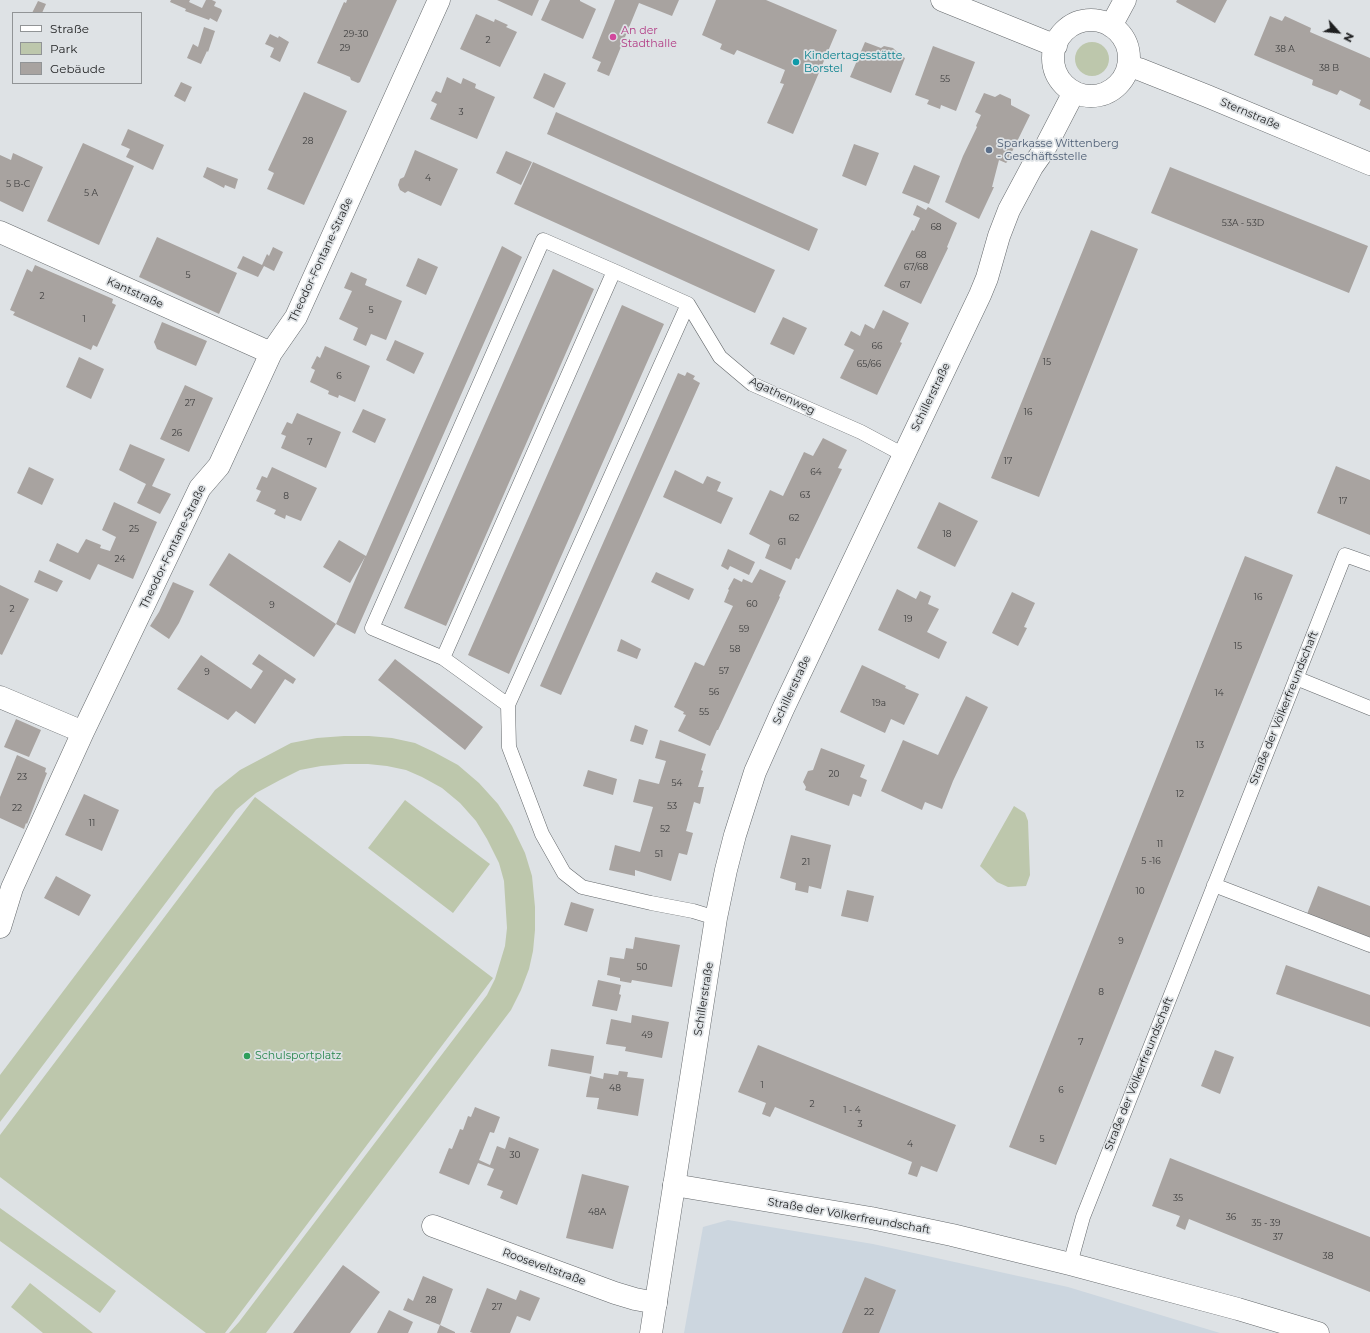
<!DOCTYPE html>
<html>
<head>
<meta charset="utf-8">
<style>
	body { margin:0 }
	#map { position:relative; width:1370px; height:1333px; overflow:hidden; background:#dee2e5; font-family:Montserrat,sans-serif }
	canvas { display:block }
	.legend { position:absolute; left:12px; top:12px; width:130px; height:72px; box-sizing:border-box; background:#dee2e5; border:1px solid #919496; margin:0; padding:5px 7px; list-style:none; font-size:12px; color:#1e1f20 }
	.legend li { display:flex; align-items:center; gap:8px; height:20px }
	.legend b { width:20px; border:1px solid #919496 }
	.north { position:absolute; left:1318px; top:12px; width:40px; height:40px; -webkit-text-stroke:3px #dee2e5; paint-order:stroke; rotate:117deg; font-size:11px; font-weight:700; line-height:16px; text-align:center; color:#1e1f20 }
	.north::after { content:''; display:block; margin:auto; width:14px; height:18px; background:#1e1f20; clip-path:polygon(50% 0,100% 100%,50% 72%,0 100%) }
</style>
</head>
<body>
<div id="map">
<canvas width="1370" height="1333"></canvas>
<ul class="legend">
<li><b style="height:5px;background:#fff"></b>Straße</li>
<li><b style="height:11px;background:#bdc7ac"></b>Park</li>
<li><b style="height:11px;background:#a8a3a0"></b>Gebäude</li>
</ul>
<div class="north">N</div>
</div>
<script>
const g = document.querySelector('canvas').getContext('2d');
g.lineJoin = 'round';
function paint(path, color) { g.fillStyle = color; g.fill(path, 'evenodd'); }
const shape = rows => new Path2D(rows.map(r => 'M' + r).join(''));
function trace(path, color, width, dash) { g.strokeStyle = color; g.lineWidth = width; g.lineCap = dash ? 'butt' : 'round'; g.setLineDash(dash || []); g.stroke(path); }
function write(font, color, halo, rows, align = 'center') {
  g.font = font + ' Montserrat,sans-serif'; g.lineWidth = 3.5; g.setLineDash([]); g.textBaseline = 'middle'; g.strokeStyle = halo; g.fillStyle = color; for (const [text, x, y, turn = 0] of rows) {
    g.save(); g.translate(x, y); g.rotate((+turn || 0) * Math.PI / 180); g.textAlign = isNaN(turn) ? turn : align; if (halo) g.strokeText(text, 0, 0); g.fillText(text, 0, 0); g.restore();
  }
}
const built = shape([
	[728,1220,873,1244,1068,1287,1220,1333,684,1333,703,1227]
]);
const green = shape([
	'1075 59a17 17 0 1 1 34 0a17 17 0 1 1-34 0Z',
	[344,736,369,736,392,738,415,743,434,752,458,765,479,783,498,804,512,826,525,853,532,876,535,907,535,930,533,951,529,969,521,990,511,1010,266,1333,229,1333,239,1322,487,995,495,979,505,946,507,928,504,881,499,863,487,839,476,821,460,803,442,788,422,777,406,770,387,766,368,764,345,764,321,766,300,770,280,780,256,793,236,810,0,1122,0,1075,215,790,240,770,291,743,317,738],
	[255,797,493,978,225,1333,206,1333,0,1177,0,1135],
	[405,800,490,864,453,913,368,848],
	[1014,806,1025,813,1028,821,1030,875,1026,886,1008,887,997,882,980,866],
	[0,1208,116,1291,100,1313,0,1241],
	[30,1283,93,1333,43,1333,11,1307]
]);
const building = shape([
	[171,0,190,0,189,2,202,8,206,0,212,0,216,2,214,6,221,9,222,11,217,22,210,18,209,20,185,11,186,9,170,2],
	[347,0,397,0,360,82,358,83,351,80,350,77,317,63,344,2,346,3],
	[497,0,539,0,532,16],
	[550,0,580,0,580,1,596,9,583,39,541,20],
	[615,0,679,0,672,16,639,3,609,76,597,71,601,62,592,58],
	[716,0,766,0,837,30,793,134,767,123,784,84,780,83,785,70,737,50,734,55,720,49,722,44,702,35],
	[1177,0,1227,0,1215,23,1176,2],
	[38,1,46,4,42,13,32,13],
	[476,14,494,22,495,19,508,25,506,27,517,32,500,67,460,49],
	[1270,16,1282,21,1285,16,1311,28,1310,32,1370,58,1370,110,1359,105,1361,100,1340,90,1337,95,1312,85,1313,80,1254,55],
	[204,27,215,31,208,52,207,51,201,64,187,58,193,44,198,47],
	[270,34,278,38,279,36,289,42,280,62,270,57,274,48,265,44],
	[865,42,881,48,884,46,893,48,901,56,905,58,891,93,850,77],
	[933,46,975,62,956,111,941,105,940,109,927,104,929,100,915,95],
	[544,73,566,83,554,108,533,98],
	[447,77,461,84,463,78,476,84,475,88,495,97,477,139,430,119,437,104,431,101,436,91,441,93],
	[181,82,192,87,185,102,174,96],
	[304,92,347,111,304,205,267,189,274,173,268,170],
	[984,93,995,97,1000,94,1011,99,1011,105,1030,115,1007,162,1006,163,999,160,992,187,994,187,979,219,945,202,963,156,977,127,976,126,981,115,975,112],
	[556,112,818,229,809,251,547,134],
	[128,129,164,145,153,170,126,157,130,149,121,145],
	[83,143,134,166,99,245,47,221],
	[854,144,879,153,866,186,842,176],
	[415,150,458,169,441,206,408,191,405,193,400,190,398,185,400,179,404,177],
	[506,151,532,162,521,185,496,173],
	[13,153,43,167,23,212,0,201,0,155,11,160],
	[533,162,775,270,755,313,514,204],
	[914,165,940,176,929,204,902,193],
	[207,167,238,179,235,189,225,185,224,188,203,177],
	[1170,167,1368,246,1349,293,1151,213],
	[917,205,926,210,928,207,957,223,947,247,948,248,921,304,884,286,912,230,914,231,920,218,913,215],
	[1091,230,1138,249,1039,497,991,478],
	[157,237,237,273,219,314,139,277],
	[502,246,522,257,355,634,336,624,365,557,350,583,323,567,339,540,366,556],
	[273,247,283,252,274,271,264,266,258,277,237,268,243,256,262,265,267,254,269,256],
	[418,258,438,267,426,295,406,286],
	[35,265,113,299,112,303,116,305,97,347,93,345,91,350,13,315,15,312,10,310,27,269,32,272],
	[553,269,594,289,446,626,404,608],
	[351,272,367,279,365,285,402,301,386,340,371,334,366,346,353,340,358,328,339,319,352,291,344,288],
	[622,305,664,324,509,674,468,655],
	[883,310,909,323,900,342,902,343,877,395,840,378,854,350,844,345,851,331,860,336,865,324,874,329],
	[783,317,807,328,794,355,770,344],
	[162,322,207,341,196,366,157,349,154,342],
	[395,340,424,353,414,374,386,360],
	[325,346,370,366,355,402,339,395,338,398,328,394,329,391,310,382,315,370,311,368,317,356,320,358],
	[79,357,104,369,91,399,66,387],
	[687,372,695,376,693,379,700,383,561,695,540,686,678,373,685,376],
	[185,385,213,398,189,452,160,439],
	[363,409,386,419,375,443,352,432],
	[297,413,341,432,326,468,281,448,286,436,281,434,287,422,292,424],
	[823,438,847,450,838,468,842,469,799,559,796,558,791,570,765,558,770,545,749,534,770,490,783,496,804,452,813,456],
	[130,444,165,459,152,486,171,494,160,514,137,503,146,484,119,470],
	[1336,466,1370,480,1370,535,1317,513],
	[29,467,54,479,42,505,17,493],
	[272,467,317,488,301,521,286,515,285,519,274,514,276,510,256,501,261,491,256,489,262,476,267,478],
	[675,470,703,484,707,476,721,482,717,491,733,498,721,524,663,497],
	[114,502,157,522,133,579,98,564,90,580,49,561,57,543,78,553,86,539,101,545,100,548,110,551,116,537,102,530],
	[939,502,978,521,955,567,917,548],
	[728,549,755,562,749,575,730,566,728,570,721,566],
	[229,553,336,624,314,657,209,585],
	[1245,556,1293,575,1056,1165,1009,1147],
	[760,569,786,581,779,596,780,597,718,730,717,730,710,746,678,731,686,715,683,714,684,712,674,707,695,662,704,666,733,606,724,602,729,590,728,589,734,578,742,582,743,579,752,583],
	[39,570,63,581,57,592,34,582],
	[656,572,694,589,689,600,651,582],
	[173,582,194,591,179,623,169,639,150,626,159,612],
	[0,585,29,599,2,655,0,654],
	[897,589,916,599,920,591,931,596,928,604,939,609,927,632,947,642,939,659,878,630],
	[1012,592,1035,603,1024,627,1027,628,1018,646,992,633],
	[621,639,641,649,637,659,617,651],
	[259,654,296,679,293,684,285,679,255,724,236,711,228,720,177,689,201,655,251,689,263,671,252,664],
	[395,659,483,727,465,750,378,680],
	[862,665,906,686,905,688,919,694,904,725,891,719,885,733,840,712],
	[966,696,988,707,953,781,942,809,925,802,922,810,881,791,903,740,938,755],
	[16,719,41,730,29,757,4,747],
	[635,725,648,730,643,745,630,741],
	[660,740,706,754,701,770,703,771,698,787,704,787,700,804,694,802,686,831,693,833,687,855,679,853,671,881,635,870,635,876,609,870,615,845,640,852,653,807,633,802,639,779,659,784,666,761,655,758],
	[821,748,865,765,860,777,867,780,861,797,853,794,849,806,805,790,806,787,803,782,808,771,813,770],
	[17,755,46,768,45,772,47,773,27,824,26,823,24,829,0,818,0,797],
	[588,770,617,779,613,795,583,786],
	[84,794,119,810,102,851,65,835],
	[791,835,831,845,821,889,809,886,808,893,795,890,796,883,780,878],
	[56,876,91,895,79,916,44,898],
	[1318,886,1370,906,1370,939,1307,914],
	[847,890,874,896,868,922,841,916],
	[571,902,594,909,587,932,564,925],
	[635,937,680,945,672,987,632,980,631,983,620,981,620,978,607,975,610,957,624,959,626,948,633,949],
	[1286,965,1370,995,1370,1027,1276,994],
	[598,980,621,985,619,994,621,995,617,1011,592,1006],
	[632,1015,669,1022,662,1058,625,1051,626,1047,606,1044,611,1019,631,1023],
	[758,1045,956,1125,937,1172,921,1166,917,1177,908,1174,912,1162,775,1107,770,1117,762,1114,766,1103,738,1092],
	[551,1049,594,1056,591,1074,548,1066],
	[1215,1050,1234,1057,1220,1094,1201,1086],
	[619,1071,628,1072,627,1077,644,1079,638,1116,597,1109,599,1098,586,1097,590,1076,603,1079,604,1073,618,1075],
	[475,1107,500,1117,494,1133,490,1132,479,1160,490,1165,497,1146,505,1149,509,1137,539,1149,517,1205,500,1198,503,1191,487,1185,494,1169,478,1163,469,1185,439,1173,449,1148,452,1149,460,1129,463,1130,468,1116,471,1117],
	[1170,1158,1370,1237,1370,1292,1189,1219,1185,1230,1176,1226,1180,1216,1152,1206],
	[582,1174,629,1186,613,1249,566,1238],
	[343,1265,380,1292,350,1333,293,1333],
	[423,1276,453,1289,440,1325,455,1332,455,1333,437,1333,440,1325,403,1310,408,1298,413,1301],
	[865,1277,896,1290,879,1333,842,1333],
	[487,1288,516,1300,520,1290,540,1298,530,1321,517,1316,510,1333,473,1333,470,1332],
	[389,1310,413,1322,408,1333,377,1333]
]);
const lane = shape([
	[688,304,614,271,443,658,508,705,509,747,542,834,564,873,582,887,651,903,693,911,716,918],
	[688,304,720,357,752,384,861,432,904,455],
	[443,658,372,628,543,240,614,271],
	[1296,678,1370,708],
	[508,705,688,304],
	[1214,885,1370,945],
	[1070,1264,1083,1217,1345,555,1370,564]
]);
const street = shape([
	[0,232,271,353],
	[0,697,83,732],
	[0,927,12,888,83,732,200,488,219,466,271,353,296,317,439,0],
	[674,1185,871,1218,952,1235,1070,1264,1238,1309,1318,1333],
	[433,1226,615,1293,635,1299,656,1303]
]);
const secondary = shape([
	[942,0,1056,46],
	'1053 58a38 38 0 1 1 76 0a38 38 0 1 1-76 0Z',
	[1111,26,1125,0],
	[1128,66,1139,69,1207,96,1370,164],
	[651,1333,716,918,726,870,735,835,755,772,783,709,980,295,987,278,999,236,1009,210,1032,167,1044,150,1074,92]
]);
const markers = [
	[613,37,4,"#d1479c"],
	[796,62,4,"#0f9aa8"],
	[989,150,4,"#5c6f8a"],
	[247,1056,4,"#2e9e5b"]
];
const numberNames = [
	["29-30",356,34],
	["2",488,40],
	["29",345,48],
	["38 A",1285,49],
	["38 B",1329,68],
	["55",945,79],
	["3",461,112],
	["28",308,141],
	["4",428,178],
	["5 B-C",18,184],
	["5 A",91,193],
	["53A - 53D",1243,223],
	["68",936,227],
	["68",921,255],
	["67/68",916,267],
	["5",188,275],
	["67",905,285],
	["2",42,296],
	["5",371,310],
	["1",84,319],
	["66",877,346],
	["15",1047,362],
	["65/66",869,364],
	["6",339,376],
	["27",190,403],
	["16",1028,412],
	["26",177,433],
	["7",310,442],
	["17",1008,461],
	["64",816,472],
	["63",805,495],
	["8",286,496],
	["17",1343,501],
	["62",794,518],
	["25",134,529],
	["18",947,534],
	["61",782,542],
	["24",120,559],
	["16",1258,597],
	["60",752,604],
	["9",272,605],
	["2",12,609],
	["19",908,619],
	["59",744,629],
	["15",1238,646],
	["58",735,649],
	["57",724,671],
	["9",207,672],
	["56",714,692],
	["14",1219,693],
	["19a",879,703],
	["55",704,712],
	["13",1200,745],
	["20",834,774],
	["23",22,777],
	["54",677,783],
	["12",1180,794],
	["53",672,806],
	["22",17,808],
	["11",92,823],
	["52",665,829],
	["11",1160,844],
	["51",659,854],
	["5 -16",1151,861],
	["21",806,862],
	["10",1140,891],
	["9",1121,941],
	["50",642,967],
	["8",1101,992],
	["49",647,1035],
	["7",1081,1042],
	["1",762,1085],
	["48",615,1088],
	["6",1061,1090],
	["2",812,1104],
	["1 - 4",852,1110],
	["3",860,1124],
	["5",1042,1139],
	["4",910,1144],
	["30",515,1155],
	["35",1178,1198],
	["48A",597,1212],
	["36",1231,1217],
	["35 - 39",1266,1223],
	["37",1278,1237],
	["38",1328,1256],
	["28",431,1300],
	["27",497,1307],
	["22",869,1312]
];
const hotelNames = [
	["An der",621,31],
	["Stadthalle",621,44]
];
const cultureNames = [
	["Kindertagesstätte",804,56],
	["Borstel",804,69]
];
const streetNames = [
	["Sternstraße",1250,114,23],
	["Theodor-Fontane-Straße",321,260,-65],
	["Kantstraße",135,293,24],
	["Agathenweg",782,396,26],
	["Schillerstraße",931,397,-64],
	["Theodor-Fontane-Straße",173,547,-64],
	["Schillerstraße",792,690,-65],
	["Straße der Völkerfreundschaft",1284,708,-68],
	["Schillerstraße",704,999,-81],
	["Straße der Völkerfreundschaft",1139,1074,-68],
	["Straße der Völkerfreundschaft",849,1216,10],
	["Rooseveltstraße",544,1267,20]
];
const serviceNames = [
	["Sparkasse Wittenberg",997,144],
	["- Geschäftsstelle",997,157]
];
const leisureNames = [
	["Schulsportplatz",255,1056]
];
paint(built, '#ccd6df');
paint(green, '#bdc7ac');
paint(building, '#a8a3a0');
trace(lane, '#65696c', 15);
trace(street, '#65696c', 23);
trace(secondary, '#65696c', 23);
trace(lane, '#fff', 14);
trace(street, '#fff', 22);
trace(secondary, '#fff', 22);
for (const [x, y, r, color] of markers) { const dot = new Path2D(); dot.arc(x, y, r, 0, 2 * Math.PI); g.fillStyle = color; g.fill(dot); trace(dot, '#dee2e5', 1.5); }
write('9px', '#404040', null, numberNames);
write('11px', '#b23c85', '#dee2e5', hotelNames, 'left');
write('11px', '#0d838f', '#dee2e5', cultureNames, 'left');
write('11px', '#1e1f20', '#dee2e5', streetNames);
write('11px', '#4e5e75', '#dee2e5', serviceNames, 'left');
write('11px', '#27864d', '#dee2e5', leisureNames, 'left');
</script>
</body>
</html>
